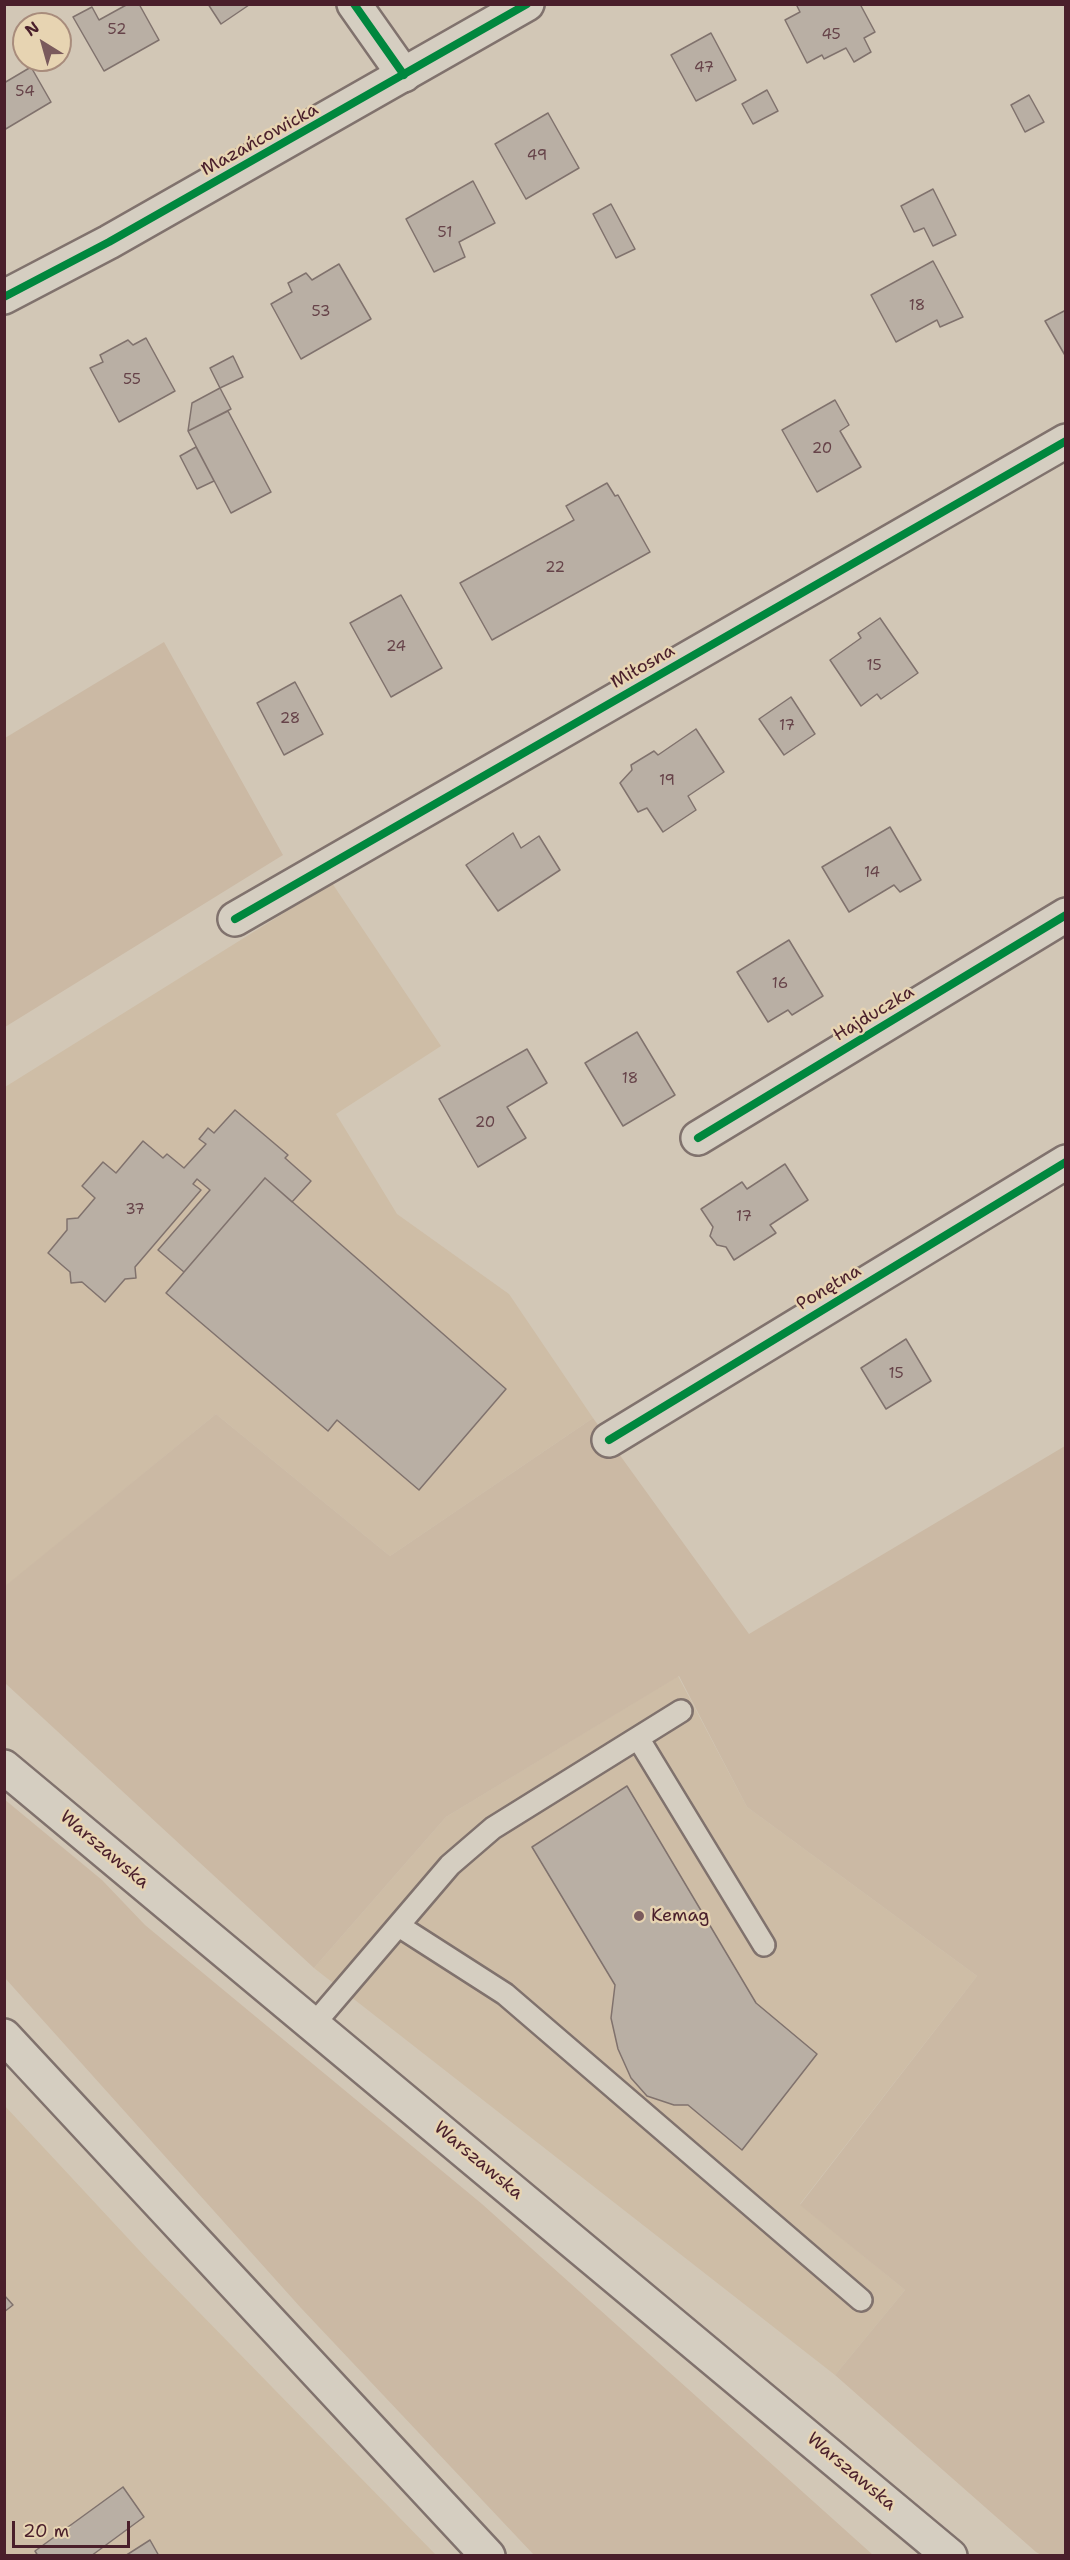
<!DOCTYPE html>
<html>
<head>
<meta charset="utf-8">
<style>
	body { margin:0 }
	#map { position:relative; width:1070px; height:2560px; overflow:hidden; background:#d2c7b6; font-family:"Shantell Sans",sans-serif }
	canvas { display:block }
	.frame { position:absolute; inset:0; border:6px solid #4a1f2b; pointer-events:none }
	.north { position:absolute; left:12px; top:12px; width:60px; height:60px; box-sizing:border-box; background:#e7d4b2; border:2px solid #a88c7c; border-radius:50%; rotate:323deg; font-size:16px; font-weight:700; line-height:24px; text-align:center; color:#4a1f2b }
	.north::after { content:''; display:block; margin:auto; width:21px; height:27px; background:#7a5a5c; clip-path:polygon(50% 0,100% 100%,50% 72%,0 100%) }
	.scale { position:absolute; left:12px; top:2521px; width:118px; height:27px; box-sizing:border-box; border:3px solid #4a1f2b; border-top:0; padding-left:8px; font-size:18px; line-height:21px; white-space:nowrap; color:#4a1f2b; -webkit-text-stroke:4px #e7d4b2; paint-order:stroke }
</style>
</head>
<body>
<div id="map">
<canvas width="1070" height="2560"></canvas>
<div class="frame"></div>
<div class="north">N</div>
<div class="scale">20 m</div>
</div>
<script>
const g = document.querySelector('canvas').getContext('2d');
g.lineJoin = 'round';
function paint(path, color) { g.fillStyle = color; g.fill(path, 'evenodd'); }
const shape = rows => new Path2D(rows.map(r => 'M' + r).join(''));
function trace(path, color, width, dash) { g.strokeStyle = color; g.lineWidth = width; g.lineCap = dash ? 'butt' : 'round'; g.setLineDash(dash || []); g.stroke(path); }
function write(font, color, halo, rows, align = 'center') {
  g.font = font + ' "Shantell Sans",sans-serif'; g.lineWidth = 5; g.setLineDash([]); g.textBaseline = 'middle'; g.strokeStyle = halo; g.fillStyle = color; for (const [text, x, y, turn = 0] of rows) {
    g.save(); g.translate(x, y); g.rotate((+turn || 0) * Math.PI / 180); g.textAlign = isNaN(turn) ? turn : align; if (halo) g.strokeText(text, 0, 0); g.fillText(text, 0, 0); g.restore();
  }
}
const built = shape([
	[332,883,441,1046,336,1114,397,1214,509,1294,593,1418,390,1556,216,1414,5,1587,5,1087],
	[678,1676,747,1807,977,1976,800,2204,905,2290,835,2375,314,1968,446,1817],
	[4,2105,151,2263,436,2555,5,2555]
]);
const green = shape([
	[164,642,283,855,5,1027,5,738],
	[216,1414,390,1556,593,1418,749,1634,1065,1446,1065,2555,1041,2555,1036,2552,835,2375,905,2290,800,2205,977,1976,747,1807,679,1676,446,1817,314,1968,5,1683,4,1587],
	[4,1799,102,1880,145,1925,482,2204,873,2555,534,2555,301,2308,5,1978]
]);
const building = shape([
	[128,4,139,4,159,40,104,71,73,17,92,7,99,20,128,4],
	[208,4,249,4,249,5,221,24,208,4],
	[796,4,860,4,875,32,864,38,871,52,854,62,846,48,824,59,822,55,807,63,785,20,800,12,796,4],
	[711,33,736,80,696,101,671,55,711,33],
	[31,67,51,102,4,130,4,83,31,67],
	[767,90,778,111,753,124,742,104,767,90],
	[1029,95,1044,122,1025,132,1011,105,1029,95],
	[548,113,579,168,526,199,495,144,548,113],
	[473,181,495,223,459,242,465,257,434,272,406,219,473,181],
	[933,189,956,235,933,246,924,228,914,232,901,206,933,189],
	[611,204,635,249,616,258,593,214,611,204],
	[933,261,963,317,940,327,937,320,896,342,871,295,933,261],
	[339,264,371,319,301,359,271,304,292,292,288,283,306,273,312,280,339,264],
	[1066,310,1066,357,1045,321,1066,310],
	[146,338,175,391,119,422,90,368,103,362,100,355,128,340,133,345,146,338],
	[233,356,243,377,220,388,210,368,233,356],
	[220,388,231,409,188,431,192,403,220,388],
	[835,400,849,425,840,431,861,467,817,492,782,430,835,400],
	[228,411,271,492,231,513,188,431,228,411],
	[196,447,214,481,197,489,180,456,196,447],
	[607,483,615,496,618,495,650,552,492,640,460,583,574,520,566,506,607,483],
	[401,595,442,668,391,697,350,623,401,595],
	[880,618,918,673,881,699,877,694,861,706,830,660,861,638,858,633,880,618],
	[295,682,323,734,284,755,257,703,295,682],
	[791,697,815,734,784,755,759,719,791,697],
	[696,729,724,772,688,796,696,810,663,832,647,808,638,812,620,783,632,770,631,765,654,751,658,755,696,729],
	[890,827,921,880,900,892,894,885,849,912,822,867,890,827],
	[513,833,521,848,539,836,560,870,498,911,466,865,513,833],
	[789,940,823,996,792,1015,788,1010,768,1022,737,972,789,940],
	[637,1032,675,1095,623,1126,585,1063,637,1032],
	[527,1049,547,1083,507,1107,526,1138,478,1167,439,1099,527,1049],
	[235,1110,288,1155,285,1158,311,1181,292,1202,265,1178,184,1272,158,1250,210,1190,197,1179,193,1184,201,1190,135,1267,136,1278,125,1279,105,1302,82,1282,71,1283,70,1272,48,1253,67,1230,67,1219,78,1218,95,1198,82,1186,103,1162,116,1173,143,1141,163,1158,167,1154,184,1168,206,1144,199,1139,208,1128,214,1133,235,1110],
	[785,1164,808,1200,770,1225,776,1233,734,1260,726,1247,717,1245,710,1236,713,1227,701,1209,742,1182,747,1189,785,1164],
	[265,1178,506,1389,419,1490,337,1420,328,1431,166,1293,265,1178],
	[906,1339,931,1381,886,1409,861,1368,906,1339],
	[627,1786,756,2003,817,2054,742,2150,688,2105,674,2105,647,2096,631,2078,618,2049,611,2018,615,1985,532,1847,627,1786],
	[4,2295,13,2305,4,2312,4,2295],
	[123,2487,144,2517,91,2556,38,2556,35,2551,123,2487],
	[150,2540,159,2556,125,2556,150,2540]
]);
const service = shape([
	[638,1738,764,1945],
	[399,1926,505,1994,861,2300],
	[314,2024,450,1865,493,1828,681,1711]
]);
const minor = shape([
	[354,4,404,75],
	[235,919,1066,441],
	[698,1138,1066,915],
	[609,1440,1066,1162]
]);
const tertiary = shape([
	[4,297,109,242,527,4]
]);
const primary = shape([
	[4,1767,950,2556],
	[4,2036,488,2556]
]);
const cycleway = shape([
	[354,4,404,75],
	[4,297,109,242,527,4],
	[235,919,1066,441],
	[698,1138,1066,915],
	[609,1440,1066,1162]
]);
const markers = [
	[639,1916,6,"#7a5a5c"]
];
const numberNames = [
	["52",117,30],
	["45",831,35],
	["47",704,68],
	["54",25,92],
	["49",537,156],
	["51",445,233],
	["18",917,306],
	["53",321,312],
	["55",132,380],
	["20",822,449],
	["22",555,568],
	["24",396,647],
	["15",874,666],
	["28",290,719],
	["17",787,726],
	["19",667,781],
	["14",872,873],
	["16",780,984],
	["18",630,1079],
	["20",485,1123],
	["37",135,1210],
	["17",744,1217],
	["15",896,1374]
];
const streetNames = [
	["Mazańcowicka",260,140,-29],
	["Miłosna",643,667,-30],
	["Hajduczka",874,1014,-31],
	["Ponętna",829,1288,-31],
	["Warszawska",104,1850,40],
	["Warszawska",478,2161,40],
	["Warszawska",851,2472,40]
];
const poiNames = [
	["Kemag",651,1916]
];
paint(built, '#cebda6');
paint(green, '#cbb9a4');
paint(building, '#b9afa4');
trace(building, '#80726d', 1.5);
trace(service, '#80726d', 26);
trace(minor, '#80726d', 38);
trace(tertiary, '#80726d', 38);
trace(primary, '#80726d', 38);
trace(service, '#d5cec1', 21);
trace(minor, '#d5cec1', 33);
trace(tertiary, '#d5cec1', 33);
trace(primary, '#d5cec1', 33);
trace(cycleway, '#00873e', 8);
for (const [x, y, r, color] of markers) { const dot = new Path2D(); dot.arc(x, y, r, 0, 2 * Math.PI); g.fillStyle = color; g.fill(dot); trace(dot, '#e7d4b2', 2); }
write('15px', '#664349', null, numberNames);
write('18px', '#4a1f2b', '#e7d4b2', streetNames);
write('18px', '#4a1f2b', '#e7d4b2', poiNames, 'left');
</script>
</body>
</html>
